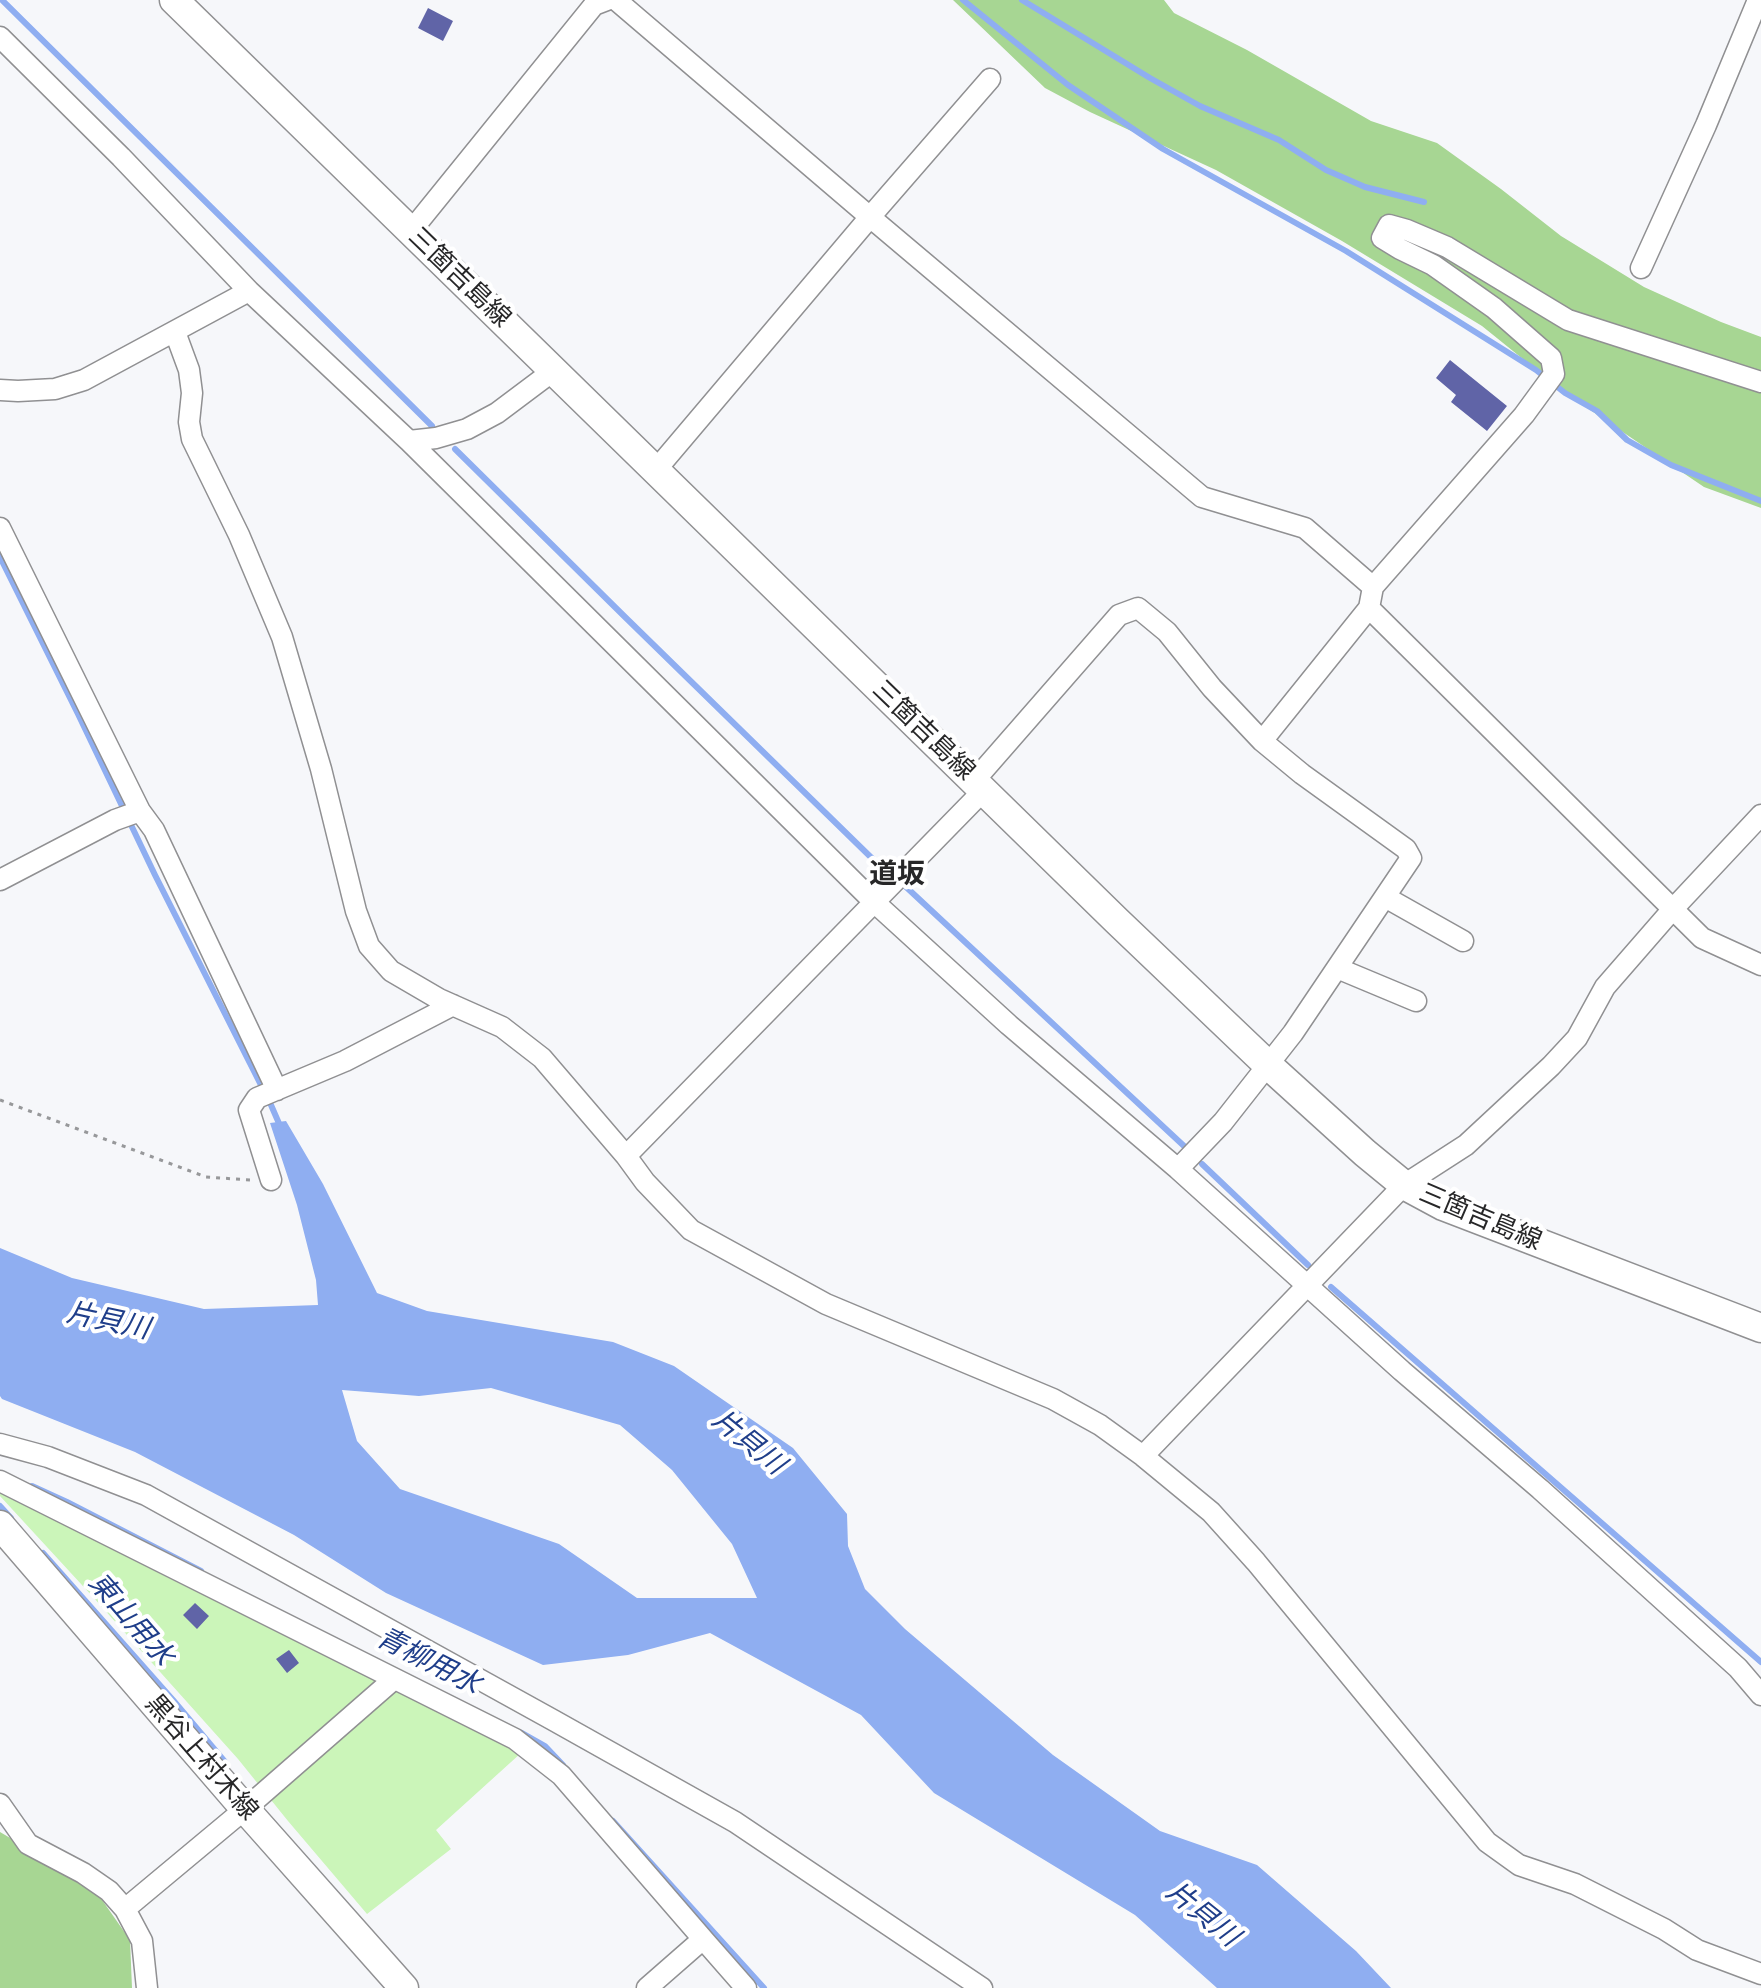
<!DOCTYPE html>
<html>
<head>
<meta charset="utf-8">
<style>
	body { margin:0 }
	canvas { display:block; background:#f6f7fa }
</style>
</head>
<body>
<canvas width="1761" height="1988"></canvas>
<script>
const g = document.querySelector('canvas').getContext('2d');
g.lineJoin = 'round';
function paint(path, color) { g.fillStyle = color; g.fill(path, 'evenodd'); }
const shape = rows => new Path2D(rows.map(r => 'M' + r).join(''));
function trace(path, color, width, dash) { g.strokeStyle = color; g.lineWidth = width; g.lineCap = dash ? 'butt' : 'round'; g.setLineDash(dash || []); g.stroke(path); }
function write(font, color, halo, rows, align = 'center') {
  g.font = font + ' "Space Grotesk","Noto Sans JP",sans-serif'; g.lineWidth = 8; g.setLineDash([]); g.textBaseline = 'middle'; g.strokeStyle = halo; g.fillStyle = color; for (const [text, x, y, turn = 0] of rows) {
    g.save(); g.translate(x, y); g.rotate((+turn || 0) * Math.PI / 180); g.textAlign = isNaN(turn) ? turn : align; if (halo) g.strokeText(text, 0, 0); g.fillText(text, 0, 0); g.restore();
  }
}
const green = shape([
	[0,1491,93,1537,165,1576,400,1691,521,1753,436,1830,451,1849,367,1914,288,1821,238,1759,93,1597,0,1496]
]);
const forest = shape([
	[953,0,1164,0,1174,13,1247,50,1371,121,1437,143,1501,189,1561,236,1644,287,1721,322,1761,337,1761,508,1704,487,1565,393,1482,326,1342,241,1216,170,1090,112,1045,88],
	[0,1832,93,1887,130,1940,132,1988,0,1988]
]);
const water = shape([
	[286,1121,323,1184,377,1293,427,1311,613,1342,674,1366,793,1448,847,1514,848,1546,865,1589,905,1629,1053,1755,1160,1831,1257,1865,1356,1951,1391,1988,1217,1988,1135,1915,934,1793,861,1715,710,1633,628,1655,543,1665,386,1593,294,1535,135,1452,2,1399,0,1396,0,1248,72,1278,204,1309,318,1305,316,1280,297,1205,270,1123],
	[491,1388,620,1425,672,1470,732,1544,757,1598,637,1598,559,1544,400,1489,357,1441,342,1390,419,1396]
]);
const stream = shape([
	[2,0,432,426],
	[963,0,1068,85,1163,149,1346,251,1536,370,1565,393,1597,411,1627,440,1671,465,1761,501],
	[1022,0,1150,78,1200,106,1279,140,1326,170,1365,187,1424,202],
	[455,449,624,616,884,870],
	[0,557,78,714,155,875,271,1105,281,1128],
	[905,886,1184,1146],
	[1202,1164,1308,1265],
	[1331,1287,1761,1662],
	[32,1486,67,1502,201,1571],
	[0,1506,11,1518],
	[43,1553,173,1700,226,1763],
	[522,1733,545,1746,563,1765],
	[613,1821,764,1988]
]);
const building = shape([
	[428,8,453,21,443,41,418,28],
	[1450,360,1507,406,1487,431,1451,402,1456,395,1436,378],
	[195,1603,209,1616,197,1629,183,1615],
	[289,1650,299,1663,287,1673,276,1659]
]);
const path = shape([
	[0,1100,206,1177,250,1180]
]);
const minor = shape([
	[616,0,870,217,1202,497,1305,528,1373,587],
	[0,37,121,157,249,291],
	[411,231,594,5,607,0],
	[1641,268,1706,125,1758,0],
	[175,332,189,370,192,393,189,422,192,439,239,535,282,637,321,769,356,911,369,946,391,971,439,999,502,1027,542,1058,626,1156,645,1182,691,1230,826,1304,1053,1399,1100,1425,1143,1456,1211,1512,1256,1562,1487,1842,1519,1865,1575,1884,1664,1929,1697,1950,1761,1974],
	[0,390,18,391,55,389,84,380,249,291,409,441,436,438,467,429,497,413,553,371],
	[409,441,873,901,1009,1025,1178,1169,1402,1371,1540,1489,1738,1668,1761,1695],
	[655,471,870,217,990,79],
	[0,528,140,811],
	[1369,608,1702,938,1761,965],
	[1262,741,1369,608,1373,587,1524,415,1554,374,1551,358,1494,308,1433,265,1400,249,1382,238,1389,225,1407,230,1447,247,1568,320,1761,382],
	[974,781,1119,615,1138,608,1167,632,1212,688,1262,741,1302,774,1406,849,1411,858,1293,1033,1223,1122,1178,1169],
	[0,880,115,820,140,811,154,830,277,1090],
	[1385,897,1463,941],
	[1337,968,1416,1001],
	[626,1156,984,790],
	[271,1180,249,1110,257,1098,345,1061,453,1005],
	[0,1444,48,1457,146,1495,553,1720,735,1822,982,1988],
	[1143,1456,1404,1185,1466,1145,1551,1066,1577,1038,1605,987,1672,910,1761,815],
	[0,1481,515,1739,561,1775,703,1939,647,1988],
	[0,1804,28,1844,83,1873,109,1891,125,1909,142,1941,147,1988],
	[125,1909,245,1809,394,1679],
	[703,1939,746,1988]
]);
const secondary = shape([
	[174,0,1117,921,1268,1065,1365,1153,1404,1185,1443,1206,1761,1328],
	[0,1525,245,1809,404,1988]
]);
const streetNames = [
	["三箇吉島線",459,278,44],
	["三箇吉島線",923,731,44],
	["三箇吉島線",1480,1218,23],
	["黒谷上村木線",201,1758,49]
];
const neighbourhoodNames = [
	["道坂",897,875]
];
const waterNames = [
	["片貝川",108,1322,12],
	["片貝川",748,1443,39],
	["東山用水",130,1620,49],
	["青柳用水",428,1662,27],
	["片貝川",1202,1915,39]
];
paint(green, '#cbf5b9');
paint(forest, '#a7d693');
paint(water, '#8faef1');
trace(stream, '#8faef1', 6);
paint(building, '#6064a7');
trace(minor, '#909092', 23);
trace(secondary, '#909092', 31);
trace(path, '#97989a', 3, [4, 6]);
trace(minor, '#fff', 20);
trace(secondary, '#fff', 28);
write('26px', '#272728', '#fff', streetNames);
write('bold 28px', '#272728', '#fff', neighbourhoodNames);
write('italic 28px', '#1f3e8a', '#fff', waterNames);
</script>
</body>
</html>
